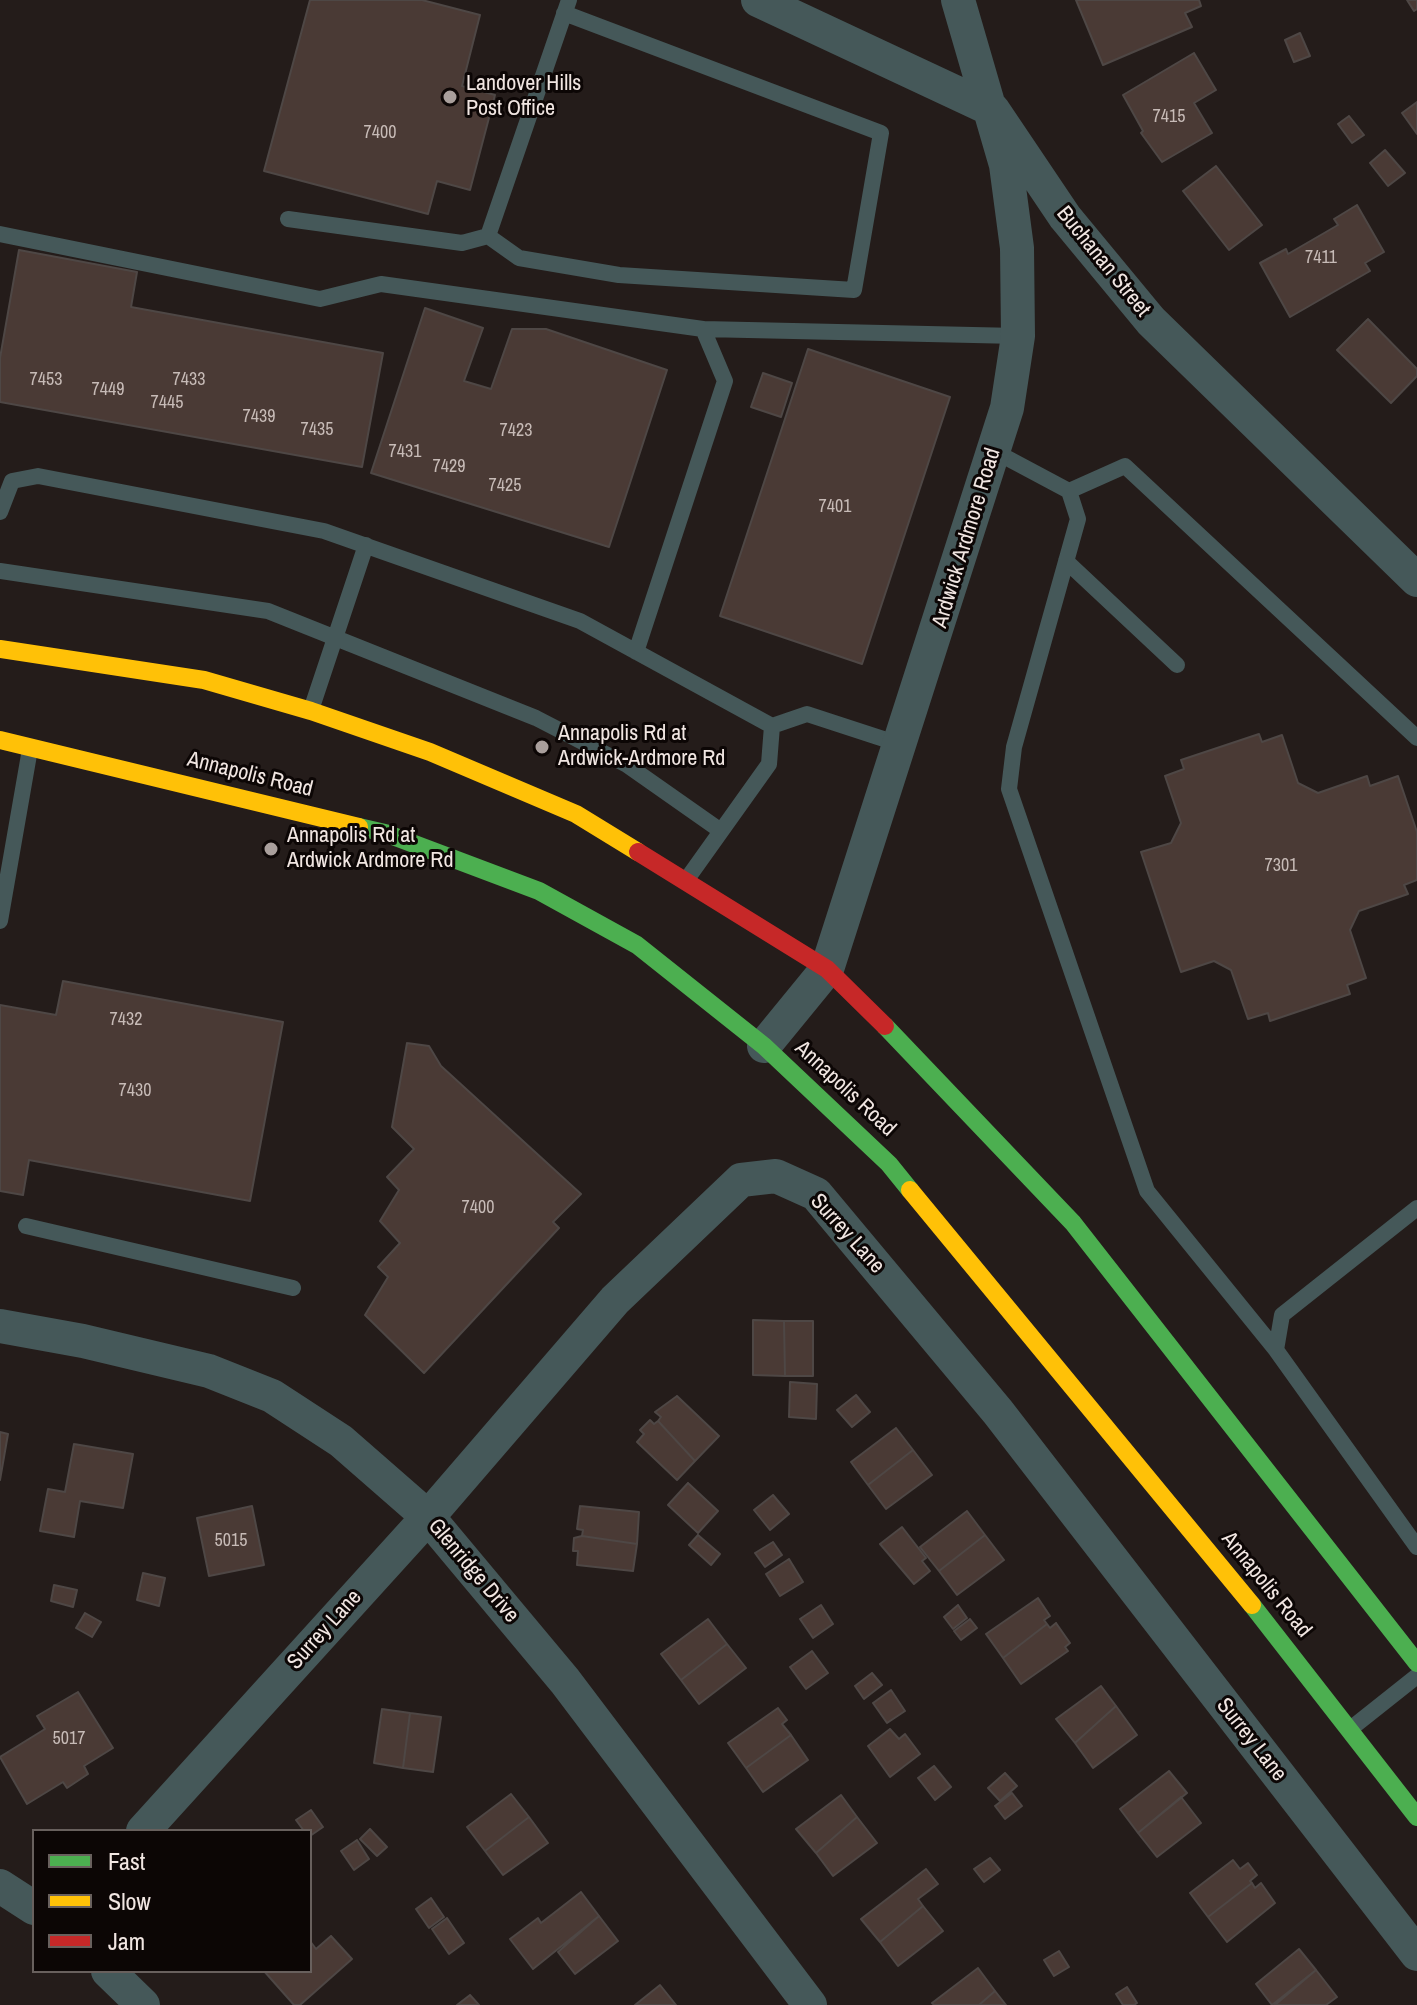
<!DOCTYPE html>
<html>
<head>
<meta charset="utf-8">
<style>
	body { margin:0 }
	#map { position:relative; width:1417px; height:2005px; overflow:hidden; background:#241c1a; font-family:"Archivo Narrow",sans-serif }
	canvas { display:block }
	.legend { position:absolute; left:32px; top:1829px; width:280px; height:144px; box-sizing:border-box; background:#0c0605; border:2px solid #68605d; margin:0; padding:10px 14px; list-style:none; font-size:24px; color:#f1e6e2 }
	.legend li { display:flex; align-items:center; gap:16px; height:40px }
	.legend b { width:40px; border:2px solid #68605d }
</style>
</head>
<body>
<div id="map">
<canvas width="1417" height="2005"></canvas>
<ul class="legend">
<li><b style="height:10px;background:#4caf50"></b>Fast</li>
<li><b style="height:10px;background:#ffc107"></b>Slow</li>
<li><b style="height:10px;background:#c62828"></b>Jam</li>
</ul>
</div>
<script>
const g = document.querySelector('canvas').getContext('2d');
g.lineJoin = 'round';
function paint(path, color) { g.fillStyle = color; g.fill(path, 'evenodd'); }
const shape = rows => new Path2D(rows.map(r => 'M' + r).join(''));
function trace(path, color, width, dash) { g.strokeStyle = color; g.lineWidth = width; g.lineCap = dash ? 'butt' : 'round'; g.setLineDash(dash || []); g.stroke(path); }
function write(font, color, halo, rows, align = 'center') {
  g.font = font + ' "Archivo Narrow",sans-serif'; g.lineWidth = 6; g.setLineDash([]); g.textBaseline = 'middle'; g.strokeStyle = halo; g.fillStyle = color; for (const [text, x, y, turn = 0] of rows) {
    g.save(); g.translate(x, y); g.rotate((+turn || 0) * Math.PI / 180); g.textAlign = isNaN(turn) ? turn : align; if (halo) g.strokeText(text, 0, 0); g.fillText(text, 0, 0); g.restore();
  }
}
const building = shape([
	[310,0,422,0,480,15,462,86,495,95,470,190,437,181,428,214,264,171,310,0],
	[1076,0,1199,0,1201,6,1185,13,1192,27,1103,65,1076,0],
	[1407,0,1417,0,1417,9,1414,11,1407,0],
	[1300,33,1310,56,1294,62,1285,40,1300,33],
	[1194,53,1216,90,1194,103,1212,133,1162,162,1141,133,1143,131,1123,95,1194,53],
	[1417,102,1417,134,1402,113,1417,102],
	[1349,116,1364,135,1352,143,1338,124,1349,116],
	[1385,150,1405,173,1388,186,1370,163,1385,150],
	[1216,166,1262,225,1229,250,1183,191,1216,166],
	[1357,205,1384,252,1365,263,1370,271,1290,317,1260,263,1286,249,1288,254,1338,225,1334,219,1357,205],
	[19,250,137,272,131,307,383,353,362,467,0,402,0,358,19,250],
	[425,308,483,328,464,381,491,389,512,329,546,329,667,370,609,547,371,473,425,308],
	[1368,319,1417,369,1417,376,1391,403,1337,350,1368,319],
	[808,349,950,397,862,664,720,616,808,349],
	[763,373,792,383,781,417,751,407,763,373],
	[1259,734,1262,742,1282,735,1298,783,1318,793,1367,776,1370,786,1398,776,1417,832,1417,880,1404,885,1408,894,1359,911,1350,930,1366,978,1347,985,1350,994,1270,1021,1268,1013,1248,1019,1231,970,1214,961,1181,972,1141,852,1171,843,1181,823,1165,776,1184,769,1181,760,1259,734],
	[63,981,283,1022,250,1201,29,1160,23,1195,0,1191,0,1005,56,1015,63,981],
	[407,1043,429,1046,441,1066,581,1194,553,1222,559,1228,424,1373,365,1315,388,1277,378,1267,400,1243,380,1221,399,1190,387,1177,414,1149,392,1127,407,1043],
	[753,1320,784,1321,785,1376,753,1375,753,1320],
	[784,1321,813,1321,813,1376,785,1376,784,1321],
	[790,1382,817,1384,816,1419,789,1417,790,1382],
	[856,1395,870,1412,852,1427,837,1410,856,1395],
	[677,1396,719,1436,695,1461,658,1421,661,1417,655,1412,677,1396],
	[650,1420,654,1424,658,1421,695,1461,677,1480,637,1442,644,1434,640,1430,650,1420],
	[896,1428,913,1450,868,1485,851,1462,896,1428],
	[0,1432,8,1434,0,1480,0,1432],
	[74,1444,133,1454,123,1508,80,1501,74,1537,40,1531,48,1489,65,1492,74,1444],
	[913,1450,932,1475,886,1509,868,1485,913,1450],
	[688,1483,718,1511,698,1533,668,1505,688,1483],
	[773,1495,789,1514,770,1530,754,1510,773,1495],
	[252,1506,264,1565,209,1576,197,1518,252,1506],
	[580,1506,639,1512,637,1544,582,1536,583,1530,577,1529,580,1506],
	[967,1511,985,1535,939,1571,920,1547,967,1511],
	[902,1527,926,1558,922,1561,930,1571,914,1584,880,1544,902,1527],
	[698,1535,720,1554,711,1565,689,1545,698,1535],
	[985,1535,1004,1560,957,1595,939,1571,985,1535],
	[582,1536,637,1544,633,1571,577,1565,578,1551,573,1551,574,1538,582,1536],
	[773,1542,782,1555,765,1567,755,1553,773,1542],
	[789,1559,803,1582,780,1596,766,1574,789,1559],
	[143,1573,165,1578,159,1606,137,1600,143,1573],
	[54,1585,77,1590,73,1607,51,1601,54,1585],
	[1038,1598,1050,1616,1044,1620,1047,1624,1003,1658,986,1634,1038,1598],
	[821,1605,833,1624,813,1638,800,1619,821,1605],
	[958,1605,967,1618,953,1629,944,1617,958,1605],
	[85,1613,101,1622,92,1637,76,1628,85,1613],
	[708,1619,727,1644,681,1680,661,1654,708,1619],
	[970,1619,977,1628,961,1640,954,1631,970,1619],
	[1056,1623,1070,1643,1065,1647,1068,1651,1021,1684,1003,1658,1047,1624,1050,1628,1056,1623],
	[727,1644,746,1668,699,1704,681,1680,727,1644],
	[812,1651,828,1673,806,1689,790,1667,812,1651],
	[872,1673,882,1685,864,1699,855,1686,872,1673],
	[1101,1686,1116,1706,1075,1743,1056,1719,1101,1686],
	[891,1690,905,1711,887,1723,873,1703,891,1690],
	[78,1692,113,1748,84,1766,88,1774,67,1788,63,1782,27,1804,0,1757,45,1729,37,1716,78,1692],
	[1116,1706,1137,1735,1093,1768,1075,1743,1116,1706],
	[778,1708,787,1720,782,1724,791,1735,746,1768,728,1743,778,1708],
	[382,1709,410,1713,403,1768,374,1763,382,1709],
	[410,1713,441,1717,433,1772,403,1768,410,1713],
	[890,1729,899,1739,905,1734,920,1754,890,1777,868,1746,890,1729],
	[791,1735,808,1760,763,1792,746,1768,791,1735],
	[934,1766,951,1787,935,1800,918,1778,934,1766],
	[1169,1771,1187,1793,1138,1833,1120,1809,1169,1771],
	[1005,1773,1017,1786,1000,1801,988,1788,1005,1773],
	[1012,1793,1022,1806,1005,1819,995,1806,1012,1793],
	[511,1794,529,1817,485,1851,467,1827,511,1794],
	[841,1795,857,1817,816,1853,796,1829,841,1795],
	[1181,1797,1201,1823,1157,1857,1138,1833,1181,1797],
	[311,1810,323,1827,310,1836,310,1831,304,1831,296,1820,311,1810],
	[529,1817,548,1843,503,1875,485,1851,529,1817],
	[857,1817,877,1843,833,1876,816,1853,857,1817],
	[370,1829,387,1847,377,1856,360,1839,370,1829],
	[357,1840,369,1859,354,1870,341,1851,357,1840],
	[990,1858,1000,1870,984,1882,974,1869,990,1858],
	[1233,1860,1240,1869,1248,1863,1257,1875,1250,1881,1252,1883,1208,1917,1190,1893,1233,1860],
	[926,1869,938,1884,918,1899,923,1906,880,1942,861,1919,926,1869],
	[1252,1883,1255,1888,1261,1883,1275,1903,1227,1942,1208,1917,1252,1883],
	[581,1892,599,1916,533,1969,510,1939,538,1918,541,1923,581,1892],
	[431,1898,444,1917,429,1928,416,1909,431,1898],
	[923,1906,943,1931,898,1966,880,1942,923,1906],
	[599,1916,618,1941,575,1974,558,1952,599,1916],
	[447,1918,464,1943,449,1954,432,1929,447,1918],
	[331,1936,352,1959,300,2005,294,2005,264,1971,310,1971,310,1941,316,1949,331,1936],
	[1299,1949,1316,1970,1272,2005,1256,1984,1299,1949],
	[1059,1951,1069,1967,1054,1976,1044,1960,1059,1951],
	[978,1968,995,1991,979,2005,934,2005,932,2003,978,1968],
	[1316,1970,1337,1997,1326,2005,1275,2005,1316,1970],
	[660,1985,676,2005,635,2005,660,1985],
	[1127,1987,1137,2003,1134,2005,1123,2005,1116,1994,1127,1987],
	[995,1991,1006,2005,979,2005,995,1991],
	[470,1995,479,2005,457,2005,470,1995]
]);
const lane = shape([
	[288,219,462,243,488,236,569,0],
	[0,234,320,299,381,284,703,329,725,381,636,652],
	[488,236,519,258,619,275,854,290,881,133,564,13],
	[703,329,1018,336],
	[994,451,1069,491,1078,519,1014,747,1009,789,1147,1191,1276,1350],
	[1069,491,1125,466,1417,738],
	[0,512,12,481,38,476,324,531,580,621,772,726,807,714,902,745],
	[1066,561,1177,665],
	[0,571,268,611,536,718,627,765,721,831],
	[311,710,366,545],
	[687,879,769,764,772,726],
	[0,921,30,749],
	[1417,1208,1282,1315,1276,1350,1417,1547],
	[26,1226,293,1288],
	[1349,1730,1417,1676]
]);
const street = shape([
	[758,0,993,110,1065,217,1151,321,1417,580],
	[764,1046,827,969,1007,408,1018,336,1017,248,1006,165,958,0],
	[0,1326,83,1341,209,1371,272,1396,341,1441,428,1517,565,1681,810,2005],
	[143,1831,428,1517,615,1300,741,1180,776,1176,816,1194,998,1412,1417,1954],
	[0,1886,34,1908],
	[108,1971,143,2005]
]);
const fast = shape([
	[359,827,385,833,539,891,637,945,764,1046,889,1164,910,1190],
	[885,1026,1073,1223,1417,1663],
	[1252,1605,1417,1817]
]);
const slow = shape([
	[0,649,204,680,311,711,430,752,576,814,638,852],
	[0,740,359,827],
	[910,1190,1252,1605]
]);
const jam = shape([
	[638,852,827,969,885,1026]
]);
const markers = [
	[450,97,8,"#a99f9c"],
	[542,747,8,"#a99f9c"],
	[271,849,8,"#a99f9c"]
];
const numberNames = [
	["7415",1169,117],
	["7400",380,133],
	["7411",1321,258],
	["7453",46,380],
	["7433",189,380],
	["7449",108,390],
	["7445",167,403],
	["7439",259,417],
	["7435",317,430],
	["7423",516,431],
	["7431",405,452],
	["7429",449,467],
	["7425",505,486],
	["7401",835,507],
	["7301",1281,866],
	["7432",126,1020],
	["7430",135,1091],
	["7400",478,1208],
	["5015",231,1541],
	["5017",69,1739]
];
const poiNames = [
	["Landover Hills",466,84],
	["Post Office",466,109],
	["Annapolis Rd at",558,734],
	["Ardwick-Ardmore Rd",558,759],
	["Annapolis Rd at",287,836],
	["Ardwick Ardmore Rd",287,861]
];
const streetNames = [
	["Buchanan Street",1103,262,51],
	["Ardwick Ardmore Road",967,538,-73],
	["Annapolis Road",250,775,14],
	["Annapolis Road",845,1089,43],
	["Surrey Lane",847,1234,48],
	["Glenridge Drive",473,1571,50],
	["Annapolis Road",1266,1585,51],
	["Surrey Lane",325,1630,-48],
	["Surrey Lane",1251,1740,52]
];
paint(building, '#4a3a35');
trace(building, '#4e4745', 2);
trace(lane, '#455859', 16);
trace(street, '#455859', 34);
trace(fast, '#4caf50', 18);
trace(slow, '#ffc107', 18);
trace(jam, '#c62828', 18);
for (const [x, y, r, color] of markers) { const dot = new Path2D(); dot.arc(x, y, r, 0, 2 * Math.PI); g.fillStyle = color; g.fill(dot); trace(dot, '#0c0605', 3); }
write('18px', '#c7bbb7', null, numberNames);
write('22px', '#f1e6e2', '#0c0605', poiNames, 'left');
write('22px', '#f1e6e2', '#0c0605', streetNames);
</script>
</body>
</html>
